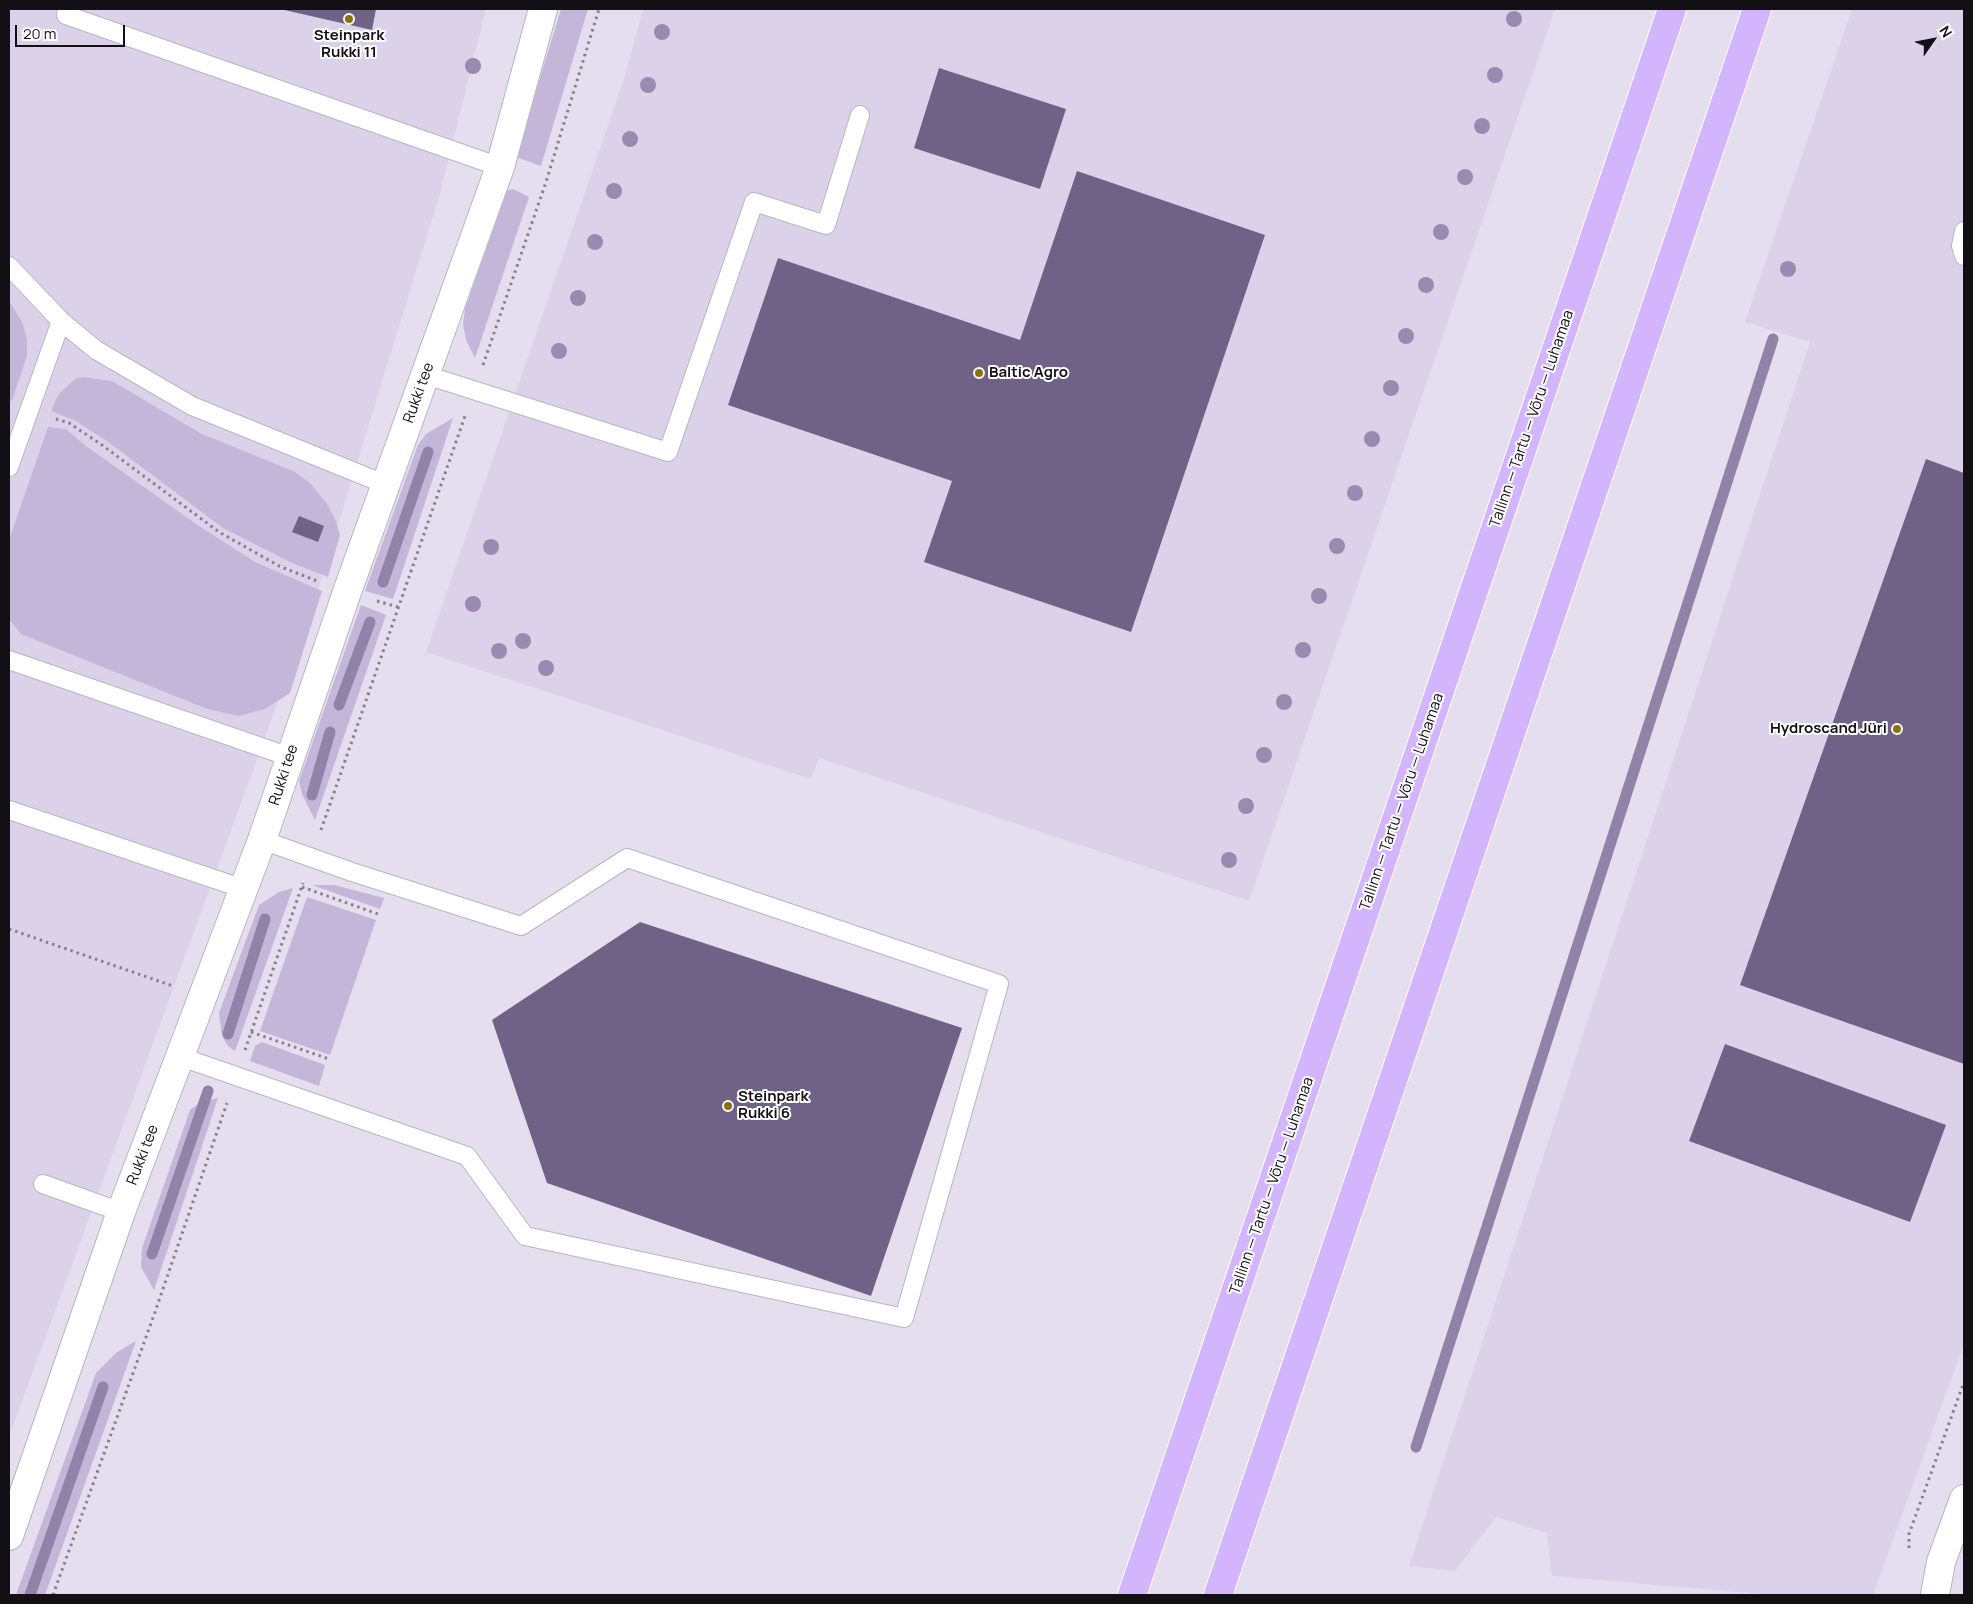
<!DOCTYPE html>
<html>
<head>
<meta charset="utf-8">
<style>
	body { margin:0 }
	#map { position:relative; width:1973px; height:1604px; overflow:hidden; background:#e4deee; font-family:Manrope,sans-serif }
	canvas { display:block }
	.frame { position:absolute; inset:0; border:10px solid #121015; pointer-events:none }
	.north { position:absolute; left:1908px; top:15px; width:50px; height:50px; -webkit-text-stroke:4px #fff; paint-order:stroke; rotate:57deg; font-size:14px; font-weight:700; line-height:20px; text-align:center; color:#121015 }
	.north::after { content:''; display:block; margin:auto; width:18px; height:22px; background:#121015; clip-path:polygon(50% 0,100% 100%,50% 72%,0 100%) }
	.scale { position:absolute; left:15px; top:25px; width:110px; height:22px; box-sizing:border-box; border:2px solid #121015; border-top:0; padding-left:6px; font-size:15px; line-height:18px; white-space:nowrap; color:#121015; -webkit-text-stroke:4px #fff; paint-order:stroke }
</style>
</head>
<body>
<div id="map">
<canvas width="1973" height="1604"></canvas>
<div class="frame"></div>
<div class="north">N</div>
<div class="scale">20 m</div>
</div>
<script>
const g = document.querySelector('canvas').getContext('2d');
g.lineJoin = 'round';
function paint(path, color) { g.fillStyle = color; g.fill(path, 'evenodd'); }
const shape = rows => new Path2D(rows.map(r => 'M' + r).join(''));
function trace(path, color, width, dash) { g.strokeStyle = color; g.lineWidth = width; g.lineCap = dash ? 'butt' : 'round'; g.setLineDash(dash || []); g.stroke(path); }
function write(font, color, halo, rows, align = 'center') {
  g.font = font + ' Manrope,sans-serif'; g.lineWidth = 4; g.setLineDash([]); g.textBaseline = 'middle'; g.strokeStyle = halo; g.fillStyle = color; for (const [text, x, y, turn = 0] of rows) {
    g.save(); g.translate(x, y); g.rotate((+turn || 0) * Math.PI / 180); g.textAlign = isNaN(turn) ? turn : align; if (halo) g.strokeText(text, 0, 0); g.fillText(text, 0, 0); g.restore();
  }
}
const built = shape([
	[9,9,486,9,439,197,311,612,9,1437],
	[643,9,1555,9,1249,901,819,758,811,779,426,652,623,82],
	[1852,9,1964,9,1964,1344,1873,1595,1773,1595,1552,1576,1547,1533,1496,1517,1455,1571,1409,1566,1810,342,1745,322]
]);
const green = shape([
	[561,9,588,9,541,166,516,157],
	[513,189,529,197,475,358,466,340,463,324,465,309,507,191],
	[9,300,23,324,27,340,27,356,12,401,9,400],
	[83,377,112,381,200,433,295,472,311,484,327,504,335,519,340,535,328,577,292,563,223,528,107,441,76,421,51,411,58,395,75,379],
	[453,418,393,599,365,591,418,445,426,434],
	[48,427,66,429,86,446,196,524,255,562,322,591,290,693,265,709,239,716,207,709,21,634,9,619,9,540],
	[361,605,386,615,315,820,302,794,299,781],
	[312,885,334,885,384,898,380,909],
	[293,888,235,1051,228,1046,222,1036,219,1013,259,905,279,892],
	[307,897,376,920,330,1055,260,1031],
	[262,1042,325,1065,319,1086,250,1061,255,1046],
	[218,1098,154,1290,141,1267,142,1248,190,1110,200,1102],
	[136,1341,45,1595,16,1595,96,1373,117,1352]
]);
const stream = shape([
	[383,582,428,452],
	[339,705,370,622],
	[312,795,330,732],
	[228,1034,265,919],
	[152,1254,208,1091],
	[1416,1447,1773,339],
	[30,1595,103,1387]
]);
const building = shape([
	[280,9,376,9,372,30],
	[939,68,1066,109,1040,189,914,148],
	[1077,171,1265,235,1131,632,924,562,952,481,728,405,778,258,1020,340],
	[1926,459,1964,473,1964,1064,1740,985],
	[299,516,324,526,318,542,292,532],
	[640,922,962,1028,871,1296,547,1183,492,1020],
	[1725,1044,1946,1125,1910,1222,1689,1141]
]);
const path = shape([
	[483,365,546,182,599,9],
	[56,419,69,423,102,445,219,532,279,566,317,581],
	[377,601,398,607],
	[321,830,465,416],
	[302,887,378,914],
	[9,929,173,986],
	[251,1032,329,1059],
	[245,1050,303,883],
	[1909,1548,1909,1534,1964,1382],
	[53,1595,154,1315,227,1103]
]);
const lane = shape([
	[67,9,66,15,500,167],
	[1964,231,1961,246,1964,256],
	[9,266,61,321,96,350,192,406,387,485],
	[426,375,668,452,754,202,826,225,860,115],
	[9,467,61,321],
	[9,660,290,757],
	[9,810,244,889],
	[181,1057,467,1156,525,1236,904,1318,999,984,627,858,521,926,352,872,262,840],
	[43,1184,121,1212]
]);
const street = shape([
	[9,1536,121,1212,262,840,347,592,500,167,543,9],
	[1935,1595,1941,1562,1964,1499]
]);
const highway = shape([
	[1132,1595,1672,9],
	[1218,1595,1757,9]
]);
const trees = [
	[1514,19],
	[662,32],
	[473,66],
	[1495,75],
	[648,85],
	[1482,126],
	[630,139],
	[1465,177],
	[614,191],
	[1441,232],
	[595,242],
	[1788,269],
	[1426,285],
	[578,298],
	[1406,336],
	[559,351],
	[1391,388],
	[1372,439],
	[1355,493],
	[1337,546],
	[491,547],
	[1319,596],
	[473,604],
	[523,641],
	[1303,650],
	[499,651],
	[546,668],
	[1284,702],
	[1264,755],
	[1246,806],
	[1229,860]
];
const markers = [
	[349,19,5,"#897113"],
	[979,373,5,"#897113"],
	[1897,729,5,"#897113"],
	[728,1106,5,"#897113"]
];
const poiNames = [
	["Steinpark",349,36,"center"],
	["Rukki 11",349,53,"center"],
	["Baltic Agro",989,373],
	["Hydroscand Jüri",1887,729,"right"],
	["Steinpark",738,1097],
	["Rukki 6",738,1114]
];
const streetNames = [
	["Rukki tee",419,393,-70],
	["Tallinn — Tartu — Võru — Luhamaa",1532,419,-71],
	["Rukki tee",284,775,-72],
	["Tallinn — Tartu — Võru — Luhamaa",1402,802,-71],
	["Rukki tee",143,1155,-69],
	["Tallinn — Tartu — Võru — Luhamaa",1272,1186,-71]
];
paint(built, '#dbd2ea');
paint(green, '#c4b6d9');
trace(stream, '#9182a7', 11);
paint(building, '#706286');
trace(lane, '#b9b4c3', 20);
trace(street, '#b9b4c3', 30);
trace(highway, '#fff', 30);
trace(path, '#85818c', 3, [2.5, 4]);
trace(lane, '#fff', 18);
trace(street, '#fff', 28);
trace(highway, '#d3b5fe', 28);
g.fillStyle = '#9a8aaf';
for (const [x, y] of trees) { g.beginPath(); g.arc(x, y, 8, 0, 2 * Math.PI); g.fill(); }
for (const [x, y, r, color] of markers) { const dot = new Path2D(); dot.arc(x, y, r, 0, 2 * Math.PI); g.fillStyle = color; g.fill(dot); trace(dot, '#fff', 2); }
write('bold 15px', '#121015', '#fff', poiNames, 'left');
write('15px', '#121015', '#fff', streetNames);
</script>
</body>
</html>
